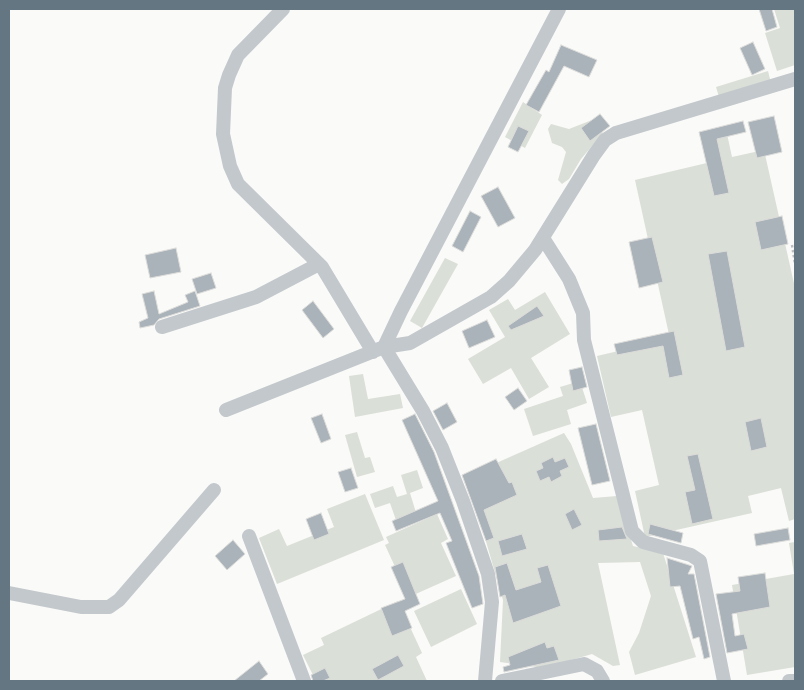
<!DOCTYPE html>
<html>
<head>
<meta charset="utf-8">
<style>
	body { margin:0 }
	#map { position:relative; width:804px; height:690px; overflow:hidden; background:#fafaf8; font-family:Ubuntu,sans-serif }
	canvas { display:block }
	.frame { position:absolute; inset:0; border:10px solid #657683; pointer-events:none }
</style>
</head>
<body>
<div id="map">
<canvas width="804" height="690"></canvas>
<div class="frame"></div>
</div>
<script>
const g = document.querySelector('canvas').getContext('2d');
g.lineJoin = 'round';
function paint(path, color) { g.fillStyle = color; g.fill(path, 'evenodd'); }
const shape = rows => new Path2D(rows.map(r => 'M' + r).join(''));
function trace(path, color, width, dash) { g.strokeStyle = color; g.lineWidth = width; g.lineCap = dash ? 'butt' : 'round'; g.setLineDash(dash || []); g.stroke(path); }
const green = shape([
	[774,9,795,9,795,65,777,71,765,33,780,28],
	[768,71,771,83,719,97,716,87],
	[523,102,542,115,525,148,505,137],
	[592,120,603,133,581,159,569,179,562,184,558,180,566,152,562,147,552,143,548,129,551,124,569,129],
	[727,134,732,157,764,150,795,288,795,519,789,521,781,488,748,496,752,513,645,537,635,491,659,485,642,410,611,417,597,356,670,339,635,180,711,162,706,138],
	[445,258,458,264,422,328,410,321],
	[545,292,570,334,531,358,549,387,529,399,511,368,483,384,468,359,505,337,489,310,508,299,515,310],
	[363,374,368,399,400,394,403,408,355,417,349,376],
	[580,381,587,403,567,410,571,424,533,436,524,409,563,396,560,387],
	[357,432,365,458,370,457,375,472,357,477,345,435],
	[564,433,571,444,593,498,617,496,633,546,663,553,696,657,635,675,629,652,639,633,651,596,640,562,598,563,620,665,613,666,592,654,544,668,500,662,503,600,467,476],
	[417,470,423,488,410,493,417,516,397,523,390,503,375,508,370,494,393,486,397,497,407,494,401,475],
	[365,494,384,540,277,584,259,538,279,529,287,546,334,527,327,509],
	[437,514,448,539,441,543,456,576,409,597,385,545,389,543,386,537],
	[795,542,795,667,747,675,732,585,794,574,789,543],
	[461,589,477,624,431,647,414,611],
	[398,601,422,653,416,657,427,681,316,681,303,655,324,645,321,638]
]);
const building = shape([
	[759,9,772,9,777,27,766,31,759,9],
	[753,42,765,69,752,75,740,48,753,42],
	[561,45,597,60,589,77,564,66,539,112,526,105,546,70,549,72,561,45],
	[600,114,610,126,590,141,581,128,600,114],
	[774,116,782,152,757,158,748,122,774,116],
	[743,121,746,132,717,139,729,193,714,196,699,132,743,121],
	[518,126,529,131,518,152,508,147,518,126],
	[498,187,515,218,498,227,481,196,498,187],
	[470,211,481,217,463,252,452,246,470,211],
	[782,216,788,244,761,250,755,222,782,216],
	[652,237,663,282,639,288,629,242,652,237],
	[176,248,181,272,150,278,145,255,176,248],
	[727,251,745,347,726,351,708,254,727,251],
	[211,273,216,288,197,294,192,279,211,273],
	[154,291,159,314,188,302,185,295,195,291,200,306,159,319,154,325,140,328,139,322,148,318,142,294,154,291],
	[313,301,334,329,323,338,302,310,313,301],
	[537,306,544,316,511,330,508,326,537,306],
	[487,320,495,337,469,348,462,331,487,320],
	[674,331,683,375,669,378,663,346,617,355,614,344,674,331],
	[582,367,587,387,573,391,569,370,582,367],
	[518,388,527,401,514,410,505,397,518,388],
	[447,403,457,422,443,430,433,411,447,403],
	[322,414,331,439,321,443,311,418,322,414],
	[415,414,434,452,479,576,483,604,472,608,446,543,452,541,440,513,396,531,392,521,438,501,402,420,415,414],
	[761,418,767,447,751,451,745,422,761,418],
	[596,424,610,481,592,485,578,428,596,424],
	[698,454,713,519,692,524,685,492,695,490,687,456,698,454],
	[553,457,555,462,565,458,569,467,560,471,562,476,551,482,549,477,540,481,536,471,543,468,541,463,553,457],
	[496,459,509,483,512,482,517,495,484,510,494,538,486,541,462,475,496,459],
	[351,468,358,488,345,492,338,472,351,468],
	[574,509,582,525,572,530,565,514,574,509],
	[321,513,329,534,314,540,306,519,321,513],
	[650,524,683,533,681,543,648,534,650,524],
	[622,527,627,539,599,541,598,530,622,527],
	[788,528,790,540,756,546,754,534,788,528],
	[522,534,527,549,502,556,498,541,522,534],
	[233,540,245,554,227,570,215,556,233,540],
	[667,558,692,566,688,574,694,574,710,657,704,659,699,637,693,639,680,586,670,587,667,558],
	[403,562,420,604,405,611,412,628,392,636,381,608,405,599,391,567,403,562],
	[507,563,516,590,541,582,537,568,548,565,561,606,513,623,505,595,500,597,495,567,507,563],
	[765,573,770,607,732,614,735,636,744,634,748,649,727,653,716,594,740,591,738,577,765,573],
	[545,642,547,648,554,646,559,660,504,672,503,667,510,665,508,657,545,642],
	[398,655,404,666,378,680,372,669,398,655],
	[259,661,268,674,259,681,234,681,259,661],
	[325,668,330,678,323,681,313,681,311,675,325,668]
]);
const path = shape([
	[792,245,795,264]
]);
const minor = shape([
	[283,9,238,55,229,75,225,88,223,134,230,166,238,184,322,267,373,352],
	[543,238,569,279,583,313,584,340,632,531,643,542,691,555,700,561,724,681],
	[162,327,256,297,319,264],
	[384,347,401,311,559,9],
	[384,347,423,411,442,448,463,501,488,574,492,602,485,681],
	[226,410,384,347,410,343,491,297,509,281,535,250,594,155,605,140,616,133,795,79],
	[249,536,304,681],
	[9,593,81,607,109,607,119,600,214,490],
	[502,681,584,664,597,671,603,681],
	[789,681,795,681]
]);
paint(green, '#dadfd7');
paint(building, '#aab3b9');
trace(building, '#dcdcda', 1);
trace(path, '#bbbfc2', 2.5, [2.5, 2.5]);
trace(minor, '#c3c8cc', 14);
</script>
</body>
</html>
